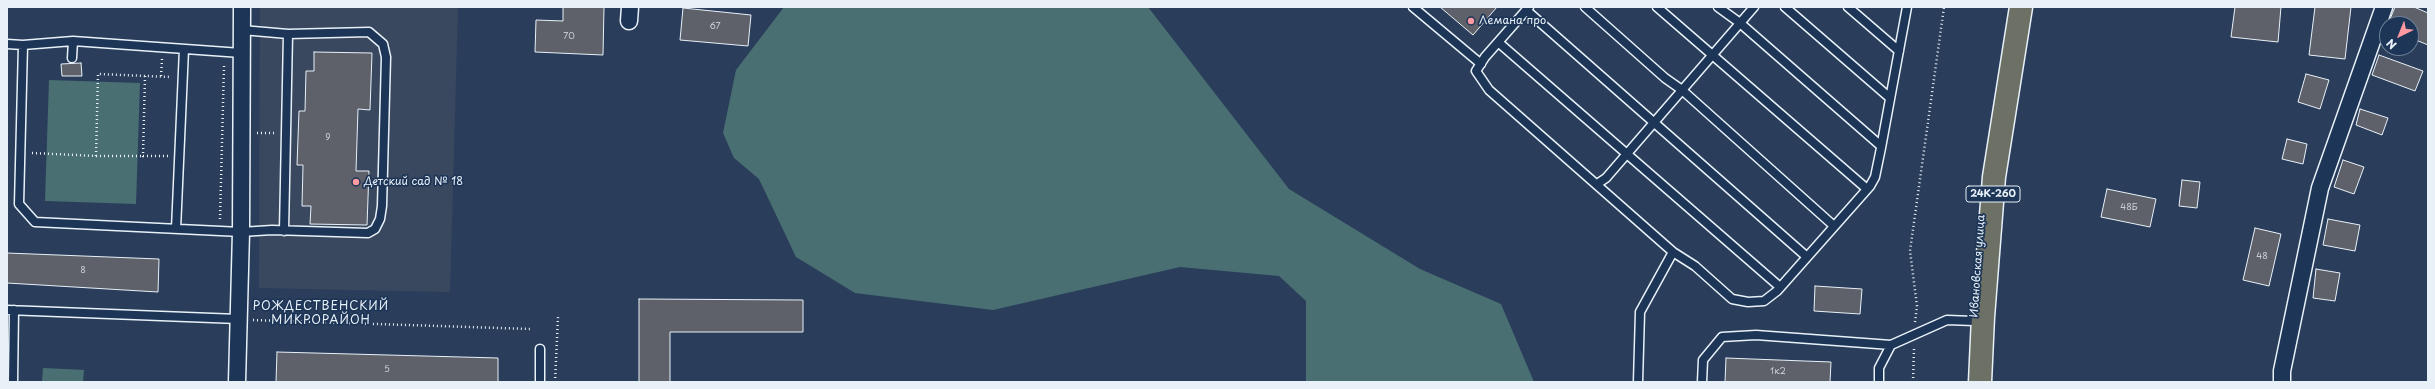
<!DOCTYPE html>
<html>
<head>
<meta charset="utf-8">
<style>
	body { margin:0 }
	#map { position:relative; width:2435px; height:389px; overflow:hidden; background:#2a3e5b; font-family:"Playpen Sans",sans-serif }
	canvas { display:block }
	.frame { position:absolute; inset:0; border:8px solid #e8f1f8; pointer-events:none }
	.north { position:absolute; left:2379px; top:16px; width:40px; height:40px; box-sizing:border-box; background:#1d3557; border:1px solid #6e8097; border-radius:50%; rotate:223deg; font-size:11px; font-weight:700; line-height:16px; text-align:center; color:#e8f1f8 }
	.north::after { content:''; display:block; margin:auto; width:14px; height:18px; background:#ff9aa2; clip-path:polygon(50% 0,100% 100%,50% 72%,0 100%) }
</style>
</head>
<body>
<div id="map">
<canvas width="2435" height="389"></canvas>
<div class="frame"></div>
<div class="north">N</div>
</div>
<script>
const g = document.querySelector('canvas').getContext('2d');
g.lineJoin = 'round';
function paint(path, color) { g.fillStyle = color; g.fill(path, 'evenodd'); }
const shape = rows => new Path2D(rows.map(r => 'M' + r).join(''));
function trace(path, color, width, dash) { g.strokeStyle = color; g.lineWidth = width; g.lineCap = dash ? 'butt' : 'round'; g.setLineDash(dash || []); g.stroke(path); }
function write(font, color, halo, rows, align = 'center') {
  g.font = font + ' "Playpen Sans",sans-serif'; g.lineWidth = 3.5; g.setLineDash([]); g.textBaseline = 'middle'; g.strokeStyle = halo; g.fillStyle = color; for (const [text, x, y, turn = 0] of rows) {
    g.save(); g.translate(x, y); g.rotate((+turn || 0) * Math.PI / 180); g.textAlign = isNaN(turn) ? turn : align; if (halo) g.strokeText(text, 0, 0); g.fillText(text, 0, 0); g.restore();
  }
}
const built = shape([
	[260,7,458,7,450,292,259,288]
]);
const green = shape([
	[784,7,1148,7,1289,189,1420,269,1501,304,1534,382,1306,382,1306,301,1279,276,1180,267,993,310,855,293,796,257,759,179,734,158,723,133,736,70],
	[49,80,140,83,136,204,45,201],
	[43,368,84,370,83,382,42,382]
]);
const building = shape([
	[563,7,604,7,603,55,535,52,536,20,563,21,563,7],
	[1440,7,1497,7,1473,35,1440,7],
	[2235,7,2281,7,2278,42,2231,37,2235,7],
	[2315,7,2351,7,2345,59,2309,55,2315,7],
	[2395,7,2414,7,2428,13,2428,45,2411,38,2411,24,2388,24,2395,7],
	[683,8,751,15,748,46,680,40,683,8],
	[314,52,372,53,370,110,358,109,356,171,369,171,367,225,310,224,311,206,302,206,303,165,297,165,299,111,305,111,306,71,314,71,314,52],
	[2379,55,2423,71,2415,91,2372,75,2379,55],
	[81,63,82,76,62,76,61,64,81,63],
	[2306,74,2329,80,2320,109,2298,102,2306,74],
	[2360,109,2388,118,2382,135,2356,125,2360,109],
	[2287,139,2307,144,2303,164,2282,159,2287,139],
	[2343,160,2364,167,2354,194,2334,187,2343,160],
	[2182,180,2200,182,2197,208,2179,206,2182,180],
	[2107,189,2156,199,2150,227,2101,217,2107,189],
	[2328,219,2360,225,2355,251,2323,245,2328,219],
	[2255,228,2281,234,2269,286,2243,280,2255,228],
	[7,253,159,259,158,292,7,283,7,253],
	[2316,269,2340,273,2335,301,2313,298,2316,269],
	[1815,286,1862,289,1860,314,1814,311,1815,286],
	[639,299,803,300,803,332,670,332,670,382,639,382,639,299],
	[277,352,498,358,498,382,276,382,277,352],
	[1726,358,1831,362,1830,382,1725,382,1726,358]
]);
const path = shape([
	[145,76,143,156,168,156],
	[161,76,162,59],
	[257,133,274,133],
	[32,153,96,156,98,74,171,77],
	[96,156,143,156],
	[220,219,224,66],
	[253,320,531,329],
	[1915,322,1917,306,1910,251,1944,7],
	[555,382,558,317],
	[1913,382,1914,349]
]);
const service = shape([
	[1413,7,1481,64],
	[1529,7,1485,57,1476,71,1489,90,1673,252,1695,266,1732,299,1748,302,1764,301,1777,291,1870,186,1875,177,1881,148,1907,7],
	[1585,7,1665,78,1682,90,1834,226],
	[1657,7,1867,189],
	[1718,7,1740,23,1881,146],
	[1785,7,1890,98],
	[1848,7,1899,51],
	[1526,10,1807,257],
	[73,41,241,53],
	[1498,42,1780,287],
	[7,44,23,45],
	[72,58,73,41,23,45,19,204,35,222,241,232,272,230,368,233,375,229,380,219,382,206,386,57,383,44,369,32,288,34,242,30],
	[1597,184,1606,178,1754,7],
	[176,229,184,49],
	[284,231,288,34],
	[7,310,238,319],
	[540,349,540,382],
	[13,382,14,310],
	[1638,382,1640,312,1673,252],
	[1702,382,1703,360,1722,337,1756,335,1891,345],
	[1879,382,1879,368,1891,345,1947,320,1974,321]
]);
const minor = shape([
	[629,21,630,7],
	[237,382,241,232,242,7],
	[2282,382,2282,371,2320,188,2384,7]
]);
const primary = shape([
	[1980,382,1983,317,1994,177,2021,7]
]);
const markers = [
	[1471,21,4,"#ff9aa2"],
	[356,182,4,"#ff9aa2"]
];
const numberNames = [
	["67",715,27],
	["70",569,37],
	["9",328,138],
	["48Б",2129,208],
	["48",2262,257],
	["8",83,271],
	["5",387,370],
	["1к2",1778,372]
];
const shields = [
	[1993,194,54]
];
const shieldNames = [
	["24К-260",1993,194]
];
const poiNames = [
	["Лемана про",1479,21],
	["Детский сад № 18",364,182]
];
const streetNames = [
	["Ивановская улица",1978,266,-86]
];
const neighbourhoodNames = [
	["РОЖДЕСТВЕНСКИЙ",321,307],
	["МИКРОРАЙОН",321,321]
];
paint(built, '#3a485f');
paint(green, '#496f72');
paint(building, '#5e6169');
trace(building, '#e8f1f8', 1);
trace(service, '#e8f1f8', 11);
trace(minor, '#e8f1f8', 19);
trace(primary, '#e8f1f8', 25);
trace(path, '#e8f1f8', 2.5, [1, 3]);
trace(service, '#1d3557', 8);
trace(minor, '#1d3557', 16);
trace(primary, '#6c7065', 22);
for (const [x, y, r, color] of markers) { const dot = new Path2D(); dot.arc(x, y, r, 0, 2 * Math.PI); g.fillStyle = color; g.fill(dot); trace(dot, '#1d3557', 1.5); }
write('9px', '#c6cdd4', null, numberNames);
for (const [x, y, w] of shields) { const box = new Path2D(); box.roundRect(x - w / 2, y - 8, w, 16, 3); g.fillStyle = '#1d3557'; g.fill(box); trace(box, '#e8f1f8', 1); }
write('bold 10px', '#e8f1f8', null, shieldNames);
write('11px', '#e8f1f8', '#1d3557', poiNames, 'left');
write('11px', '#e8f1f8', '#1d3557', streetNames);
g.letterSpacing = '1px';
write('12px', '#e8f1f8', '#1d3557', neighbourhoodNames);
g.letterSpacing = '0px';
</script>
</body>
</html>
